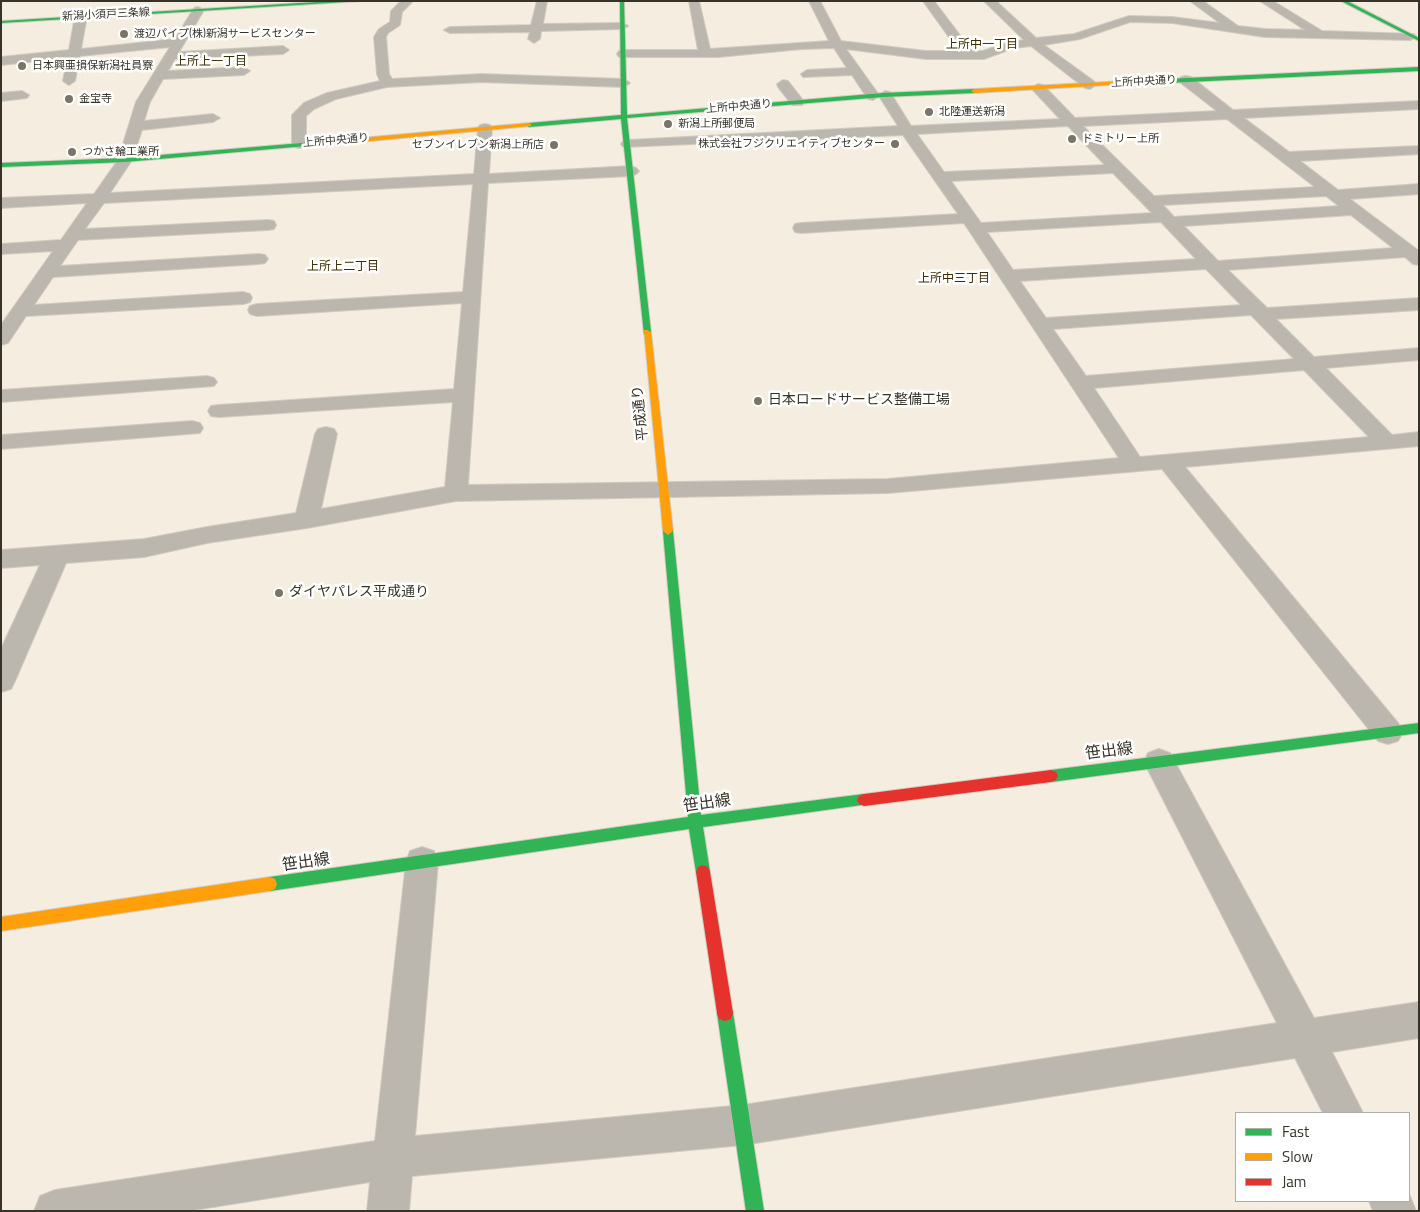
<!DOCTYPE html>
<html>
<head>
<meta charset="utf-8">
<style>
	body { margin:0 }
	#map { position:relative; width:1420px; height:1212px; overflow:hidden; background:#f5eee0; font-family:"Titillium Web",sans-serif }
	canvas { display:block }
	.frame { position:absolute; inset:0; border:2px solid #373329; pointer-events:none }
	.legend { position:absolute; left:1235px; top:1112px; width:175px; height:90px; box-sizing:border-box; background:#fff; border:1px solid #afada9; margin:0; padding:6px 9px; list-style:none; font-size:15px; color:#373329 }
	.legend li { display:flex; align-items:center; gap:10px; height:25px }
	.legend b { width:25px; border:1px solid #afada9 }
</style>
</head>
<body>
<div id="map">
<canvas width="1420" height="1212"></canvas>
<div class="frame"></div>
<ul class="legend">
<li><b style="height:6px;background:#30b455"></b>Fast</li>
<li><b style="height:6px;background:#ff9f0a"></b>Slow</li>
<li><b style="height:6px;background:#e5322d"></b>Jam</li>
</ul>
</div>
<script>
const g = document.querySelector('canvas').getContext('2d');
g.lineJoin = 'round';
const shape = rows => new Path2D(rows.map(r => 'M' + r).join(''));
function trace(path, color, width, dash) { g.strokeStyle = color; g.lineWidth = width; g.lineCap = dash ? 'butt' : 'round'; g.setLineDash(dash || []); g.stroke(path); }
function paint(path, color) { g.fillStyle = color; g.fill(path, 'evenodd'); }
function write(font, color, halo, rows, align = 'center') {
  g.font = font + ' "Titillium Web","Noto Sans JP",sans-serif'; g.lineWidth = 5; g.setLineDash([]); g.textBaseline = 'middle'; g.strokeStyle = halo; g.fillStyle = color; for (const [text, x, y, turn = 0] of rows) {
    g.save(); g.translate(x, y); g.rotate((+turn || 0) * Math.PI / 180); g.textAlign = isNaN(turn) ? turn : align; if (halo) g.strokeText(text, 0, 0); g.fillText(text, 0, 0); g.restore();
  }
}
const street = shape([
	[401,1,413,1,402,12,400,25,388,33,386,37,389,74,392,79,481,74,624,79,630,83,624,87,481,82,387,87,336,99,314,109,306,116,306,144,304,147,299,148,294,147,292,144,292,115,304,103,327,93,380,81,377,74,374,37,379,29,390,22,391,11,401,1],
	[537,1,547,1,543,24,622,23,628,26,622,29,541,31,540,39,534,43,528,39,530,32,450,33,444,30,450,27,531,25,537,1],
	[689,1,699,1,710,49,829,41,809,1,820,1,841,41,926,51,959,51,923,1,934,1,972,51,983,51,1008,42,1024,40,984,1,996,1,1036,38,1074,34,1129,16,1172,17,1220,23,1190,1,1203,1,1238,26,1265,29,1305,30,1260,1,1273,1,1322,31,1414,34,1416,36,1414,38,1410,40,1265,37,1172,23,1130,22,1080,39,1044,45,1095,82,1096,85,1090,89,1085,88,1031,46,1014,48,984,59,926,59,846,49,879,95,885,91,890,92,911,126,1060,119,1031,88,1038,84,1043,85,1075,118,1217,111,1181,83,1180,80,1181,77,1186,76,1191,77,1233,110,1419,101,1419,109,1244,118,1289,152,1419,146,1419,154,1300,161,1338,190,1419,184,1419,194,1350,199,1419,251,1419,265,1413,264,1405,257,1228,270,1267,308,1419,298,1419,310,1276,319,1314,357,1419,348,1419,360,1326,368,1392,435,1419,432,1419,446,1185,467,1398,723,1403,732,1398,741,1388,744,1378,741,1162,469,888,493,456,501,307,528,207,543,144,557,66,563,15,681,11,689,1,692,1,649,40,565,1,568,1,550,144,539,207,527,296,513,315,434,318,429,326,427,334,429,337,434,321,509,445,487,453,402,219,417,211,416,208,411,211,406,219,405,454,389,462,303,257,316,250,314,248,310,250,306,257,304,463,292,473,184,104,203,85,229,268,220,274,221,276,225,274,229,268,230,78,240,60,266,259,254,265,255,268,259,265,263,259,264,53,277,34,305,243,292,250,294,252,298,250,302,243,304,26,316,8,343,1,345,1,325,53,251,1,254,1,244,61,240,87,203,1,208,1,198,94,194,118,160,136,102,170,47,80,56,75,81,69,85,63,81,67,58,1,65,1,57,69,50,75,16,81,13,87,16,81,49,175,39,194,8,198,7,204,10,179,52,283,46,289,50,283,54,175,59,168,71,244,67,250,71,244,75,163,79,150,102,144,121,213,114,220,118,213,122,142,130,132,160,110,193,474,174,478,128,480,125,485,124,490,125,492,128,489,174,631,166,636,168,639,171,636,174,631,176,488,183,468,485,888,479,1119,458,964,223,801,233,795,232,793,228,795,224,801,223,958,214,903,135,623,147,621,144,623,141,628,140,898,126,879,96,873,100,868,99,852,75,803,77,801,74,807,70,847,68,834,48,802,49,718,57,619,57,617,54,619,51,623,50,698,50,689,1],
	[1227,119,1315,187,1154,196,1083,126,1227,119],
	[1068,126,1105,165,944,172,917,134,1068,126],
	[1113,173,1152,213,981,223,951,181,1113,173],
	[1326,196,1339,206,1174,217,1163,205,1326,196],
	[1351,215,1393,248,1218,261,1184,226,1351,215],
	[1161,222,1196,259,1013,270,987,232,1161,222],
	[1206,269,1241,305,1046,318,1020,281,1206,269],
	[1251,315,1294,359,1086,376,1053,329,1251,315],
	[1304,370,1369,437,1140,457,1094,388,1304,370],
	[783,80,788,81,802,99,804,102,802,105,792,105,778,87,777,84,783,80],
	[22,91,29,95,27,98,1,101,1,93,22,91],
	[207,376,214,378,217,382,214,386,1,402,1,390,207,376],
	[192,421,200,423,203,428,200,433,1,449,1,435,192,421],
	[1159,749,1170,753,1314,1018,1419,1002,1419,1038,1332,1052,1363,1113,1323,1113,1295,1058,743,1145,412,1176,409,1211,367,1211,370,1182,188,1211,34,1211,40,1196,55,1190,375,1141,406,862,410,851,422,847,434,851,438,862,415,1136,743,1105,1277,1023,1144,762,1148,753,1159,749],
	[1409,1194,1416,1211,1373,1211,1369,1201,1409,1201,1409,1194]
]);
const fast = shape([
	[333,1,363,1,1,23,1,21,333,1],
	[620,1,624,1,627,115,883,93,974,89,977,91,974,93,883,97,627,118,651,332,647,334,644,334,621,119,529,127,526,125,529,123,621,115,620,1],
	[1341,1,1347,1,1419,38,1419,41,1341,1],
	[1419,67,1419,71,1124,85,1121,83,1124,81,1419,67],
	[349,139,351,140,351,142,125,162,1,167,1,163,125,158,349,139],
	[668,527,673,531,701,815,864,794,869,796,871,800,869,804,703,827,710,872,708,877,703,879,698,877,696,872,689,829,270,891,265,889,263,884,265,879,270,877,688,817,663,531,668,527],
	[1419,723,1419,733,1051,782,1046,780,1044,776,1046,772,1051,770,1419,723],
	[725,1005,731,1007,733,1013,764,1211,746,1211,717,1013,719,1007,725,1005]
]);
const slow = shape([
	[1124,81,1126,84,974,93,971,91,974,89,1124,81],
	[529,123,531,124,531,126,349,143,346,141,349,139,529,123],
	[644,330,647,330,651,332,673,531,668,535,663,531,644,330],
	[270,877,275,879,277,884,275,889,270,891,1,931,1,917,270,877]
]);
const jam = shape([
	[1051,770,1056,772,1058,776,1056,780,1051,782,864,806,859,804,857,800,859,796,864,794,1051,770],
	[703,865,708,867,710,872,733,1013,731,1019,725,1021,719,1019,717,1013,696,872,698,867,703,865]
]);
const markers = [
	[124,34,5,"#7a7469"],
	[22,66,5,"#7a7469"],
	[69,99,5,"#7a7469"],
	[929,112,5,"#7a7469"],
	[668,124,5,"#7a7469"],
	[1072,139,5,"#7a7469"],
	[895,144,5,"#7a7469"],
	[554,145,5,"#7a7469"],
	[72,152,5,"#7a7469"],
	[758,401,5,"#7a7469"],
	[279,593,5,"#7a7469"]
];
const farStreetnames = [
	["新潟小須戸三条線",106,15,-3],
	["上所中央通り",1144,82,-3],
	["上所中央通り",739,107,-5],
	["上所中央通り",336,141,-5]
];
const farPoinames = [
	["渡辺パイプ(株)新潟サービスセンター",134,34],
	["日本興亜損保新潟社員寮",32,66],
	["金宝寺",79,99],
	["北陸運送新潟",939,112],
	["新潟上所郵便局",678,124],
	["ドミトリー上所",1082,139],
	["株式会社フジクリエイティブセンター",885,144,"right"],
	["セブンイレブン新潟上所店",544,145,"right"],
	["つかさ輪工業所",82,152]
];
const farNeighbourhoodnames = [
	["上所中一丁目",982,45],
	["上所上一丁目",211,62],
	["上所上二丁目",343,267],
	["上所中三丁目",954,279]
];
const poiNames = [
	["日本ロードサービス整備工場",768,401],
	["ダイヤパレス平成通り",289,593]
];
const streetNames = [
	["平成通り",641,413,-96]
];
const nearStreetnames = [
	["笹出線",1109,752,-7],
	["笹出線",707,804,-8],
	["笹出線",306,863,-8]
];
trace(street, '#d1ccc1', 2);
trace(fast, '#d1ccc1', 2);
trace(slow, '#d1ccc1', 2);
trace(jam, '#d1ccc1', 2);
paint(street, '#bbb7ae');
paint(fast, '#30b455');
paint(slow, '#ff9f0a');
paint(jam, '#e5322d');
for (const [x, y, r, color] of markers) { const dot = new Path2D(); dot.arc(x, y, r, 0, 2 * Math.PI); g.fillStyle = color; g.fill(dot); trace(dot, '#fff', 2); }
write('11px', '#373329', '#fff', farStreetnames);
write('11px', '#373329', '#fff', farPoinames, 'left');
write('12px', '#3c2e04', '#fff', farNeighbourhoodnames);
write('14px', '#373329', '#fff', poiNames, 'left');
write('14px', '#373329', '#fff', streetNames);
write('16px', '#373329', '#fff', nearStreetnames);
</script>
</body>
</html>
